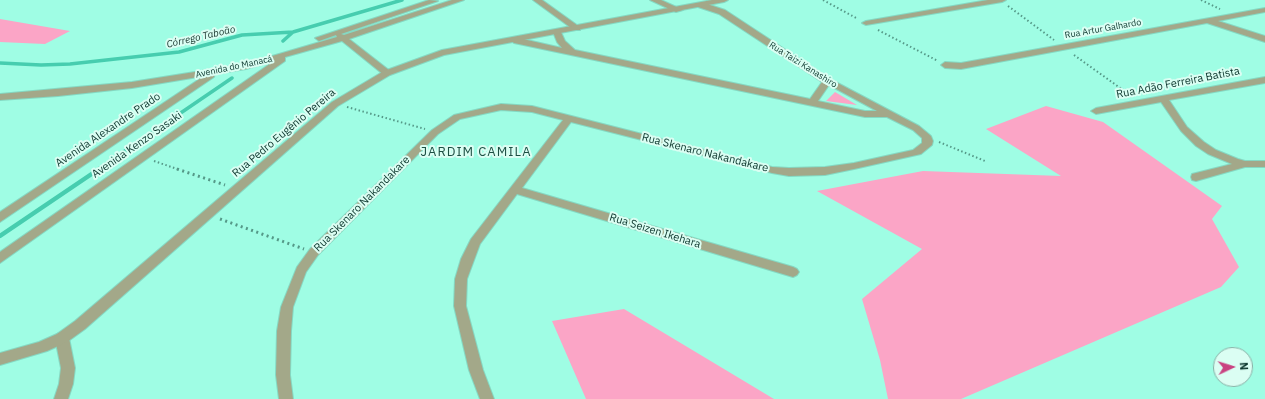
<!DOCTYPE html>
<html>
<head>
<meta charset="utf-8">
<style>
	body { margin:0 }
	#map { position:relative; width:1265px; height:399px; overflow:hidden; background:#9ffde4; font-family:"IBM Plex Sans",sans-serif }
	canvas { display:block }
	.north { position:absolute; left:1213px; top:347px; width:40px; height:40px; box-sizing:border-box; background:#dbfef3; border:1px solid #88aea4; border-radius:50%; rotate:86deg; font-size:11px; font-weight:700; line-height:16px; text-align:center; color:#0c362d }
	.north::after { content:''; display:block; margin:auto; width:14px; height:18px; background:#c94281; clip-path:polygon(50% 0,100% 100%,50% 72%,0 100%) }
</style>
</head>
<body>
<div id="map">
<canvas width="1265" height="399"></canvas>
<div class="north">N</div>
</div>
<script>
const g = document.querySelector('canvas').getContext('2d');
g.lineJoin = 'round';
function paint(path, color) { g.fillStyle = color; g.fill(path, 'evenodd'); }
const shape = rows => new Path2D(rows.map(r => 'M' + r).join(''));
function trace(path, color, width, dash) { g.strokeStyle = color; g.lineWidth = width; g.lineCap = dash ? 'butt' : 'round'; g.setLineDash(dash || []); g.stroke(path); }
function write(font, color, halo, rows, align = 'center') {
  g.font = font + ' "IBM Plex Sans",sans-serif'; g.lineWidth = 4; g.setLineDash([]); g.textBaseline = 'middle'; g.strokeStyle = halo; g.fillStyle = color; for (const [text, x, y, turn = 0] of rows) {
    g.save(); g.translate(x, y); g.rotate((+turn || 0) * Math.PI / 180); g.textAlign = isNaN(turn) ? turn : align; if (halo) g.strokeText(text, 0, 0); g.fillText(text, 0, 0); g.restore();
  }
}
const green = shape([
	[0,19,70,31,45,44,0,42],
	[835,92,857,105,826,101],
	[1046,106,1103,122,1222,206,1212,219,1239,267,1221,287,961,399,888,399,880,360,862,299,922,249,817,191,923,171,1061,176,986,129],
	[624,309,774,399,586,399,552,321]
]);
const streamFar1 = shape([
	[283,41,293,32],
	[0,63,41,65,70,64,179,52,242,35,293,32,402,0],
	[97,170,232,78]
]);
const stream = shape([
	[0,236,99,169]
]);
const pathFar1 = shape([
	[823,0,858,19],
	[1201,0,1220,9],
	[1008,6,1054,40],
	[878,30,938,61],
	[1074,55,1130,95],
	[347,107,425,129],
	[939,142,985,161],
	[154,161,180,170]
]);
const path = shape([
	[177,169,225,185],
	[220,219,304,249]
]);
const minor = shape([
	[429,0,438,1,341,34,344,35,452,0,464,0,349,39,390,71,390,75,384,75,342,41,285,57,285,61,0,263,0,252,274,61,246,69,215,74,214,77,0,222,0,212,204,76,132,88,58,96,0,100,0,94,132,82,245,64,337,37,336,35,319,41,315,38,429,0],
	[533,0,542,0,581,28,580,30,574,30,533,0],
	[650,0,661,0,683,10,676,12,650,0],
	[988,0,1006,0,1002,2,866,25,862,23,866,21,988,0],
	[698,3,704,3,725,10,830,79,919,126,931,136,933,141,932,145,921,154,854,169,825,175,789,176,772,173,571,122,522,188,793,267,797,269,799,272,797,275,793,277,517,194,480,244,467,279,466,306,483,370,494,399,480,399,469,370,454,306,455,279,461,259,471,239,563,120,532,112,501,110,460,119,438,134,318,255,306,272,293,307,291,331,290,375,293,399,279,399,276,375,277,331,281,307,297,267,310,249,432,130,454,115,501,104,532,106,772,167,789,168,825,167,854,163,913,150,922,143,922,138,913,130,887,117,865,117,514,43,510,40,514,37,562,48,557,42,553,32,557,30,560,30,565,41,575,50,810,99,822,82,719,14,698,7,698,3],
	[829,85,877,111,865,111,818,101,829,85],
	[1265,8,1265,12,1218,21,1265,36,1265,42,1207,23,961,69,945,68,941,65,945,62,961,63,1265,8],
	[1265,77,1265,83,1169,100,1187,127,1204,142,1216,150,1238,159,1245,161,1265,161,1265,167,1245,167,1196,181,1192,180,1191,177,1192,174,1232,164,1208,154,1196,146,1181,131,1161,102,1096,114,1091,111,1096,108,1265,77],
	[62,332,67,334,69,338,75,368,73,384,68,399,54,399,59,384,61,368,55,338,57,334,62,332]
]);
const tertiary = shape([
	[712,0,728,0,724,2,444,55,390,75,338,106,85,329,67,342,47,351,0,365,0,353,39,342,57,334,75,321,332,102,384,71,442,50,712,0]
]);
const farStreetnames = [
	["Rua Artur Galhardo",1103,29,-10],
	["Rua Taizi Kanashiro",803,65,32],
	["Avenida do Manacá",234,67,-12]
];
const farWaternames = [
	["Córrego Taboão",201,37,-13]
];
const streetNames = [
	["Rua Adão Ferreira Batista",1178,83,-11],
	["Avenida Alexandre Prado",108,130,-34],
	["Rua Pedro Eugênio Pereira",284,133,-40],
	["Avenida Kenzo Sasaki",137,145,-35],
	["Rua Skenaro Nakandakare",705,153,14],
	["Rua Skenaro Nakandakare",362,204,-45],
	["Rua Seizen Ikehara",655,231,17]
];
const quarterNames = [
	["JARDIM CAMILA",476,152]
];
paint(green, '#fba5c6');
trace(streamFar1, '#47cdaf', 3.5);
trace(stream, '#47cdaf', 4.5);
trace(minor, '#85d9c3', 2);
trace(tertiary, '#85d9c3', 2);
trace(pathFar1, '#598', 2, [1.5, 2.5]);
trace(path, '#598', 3, [2, 3.5]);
paint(minor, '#a3a889');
paint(tertiary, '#a3a889');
write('9px', '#0c362d', '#dbfef3', farStreetnames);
write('italic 10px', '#18342d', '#dbfef3', farWaternames);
write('11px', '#0c362d', '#dbfef3', streetNames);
g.letterSpacing = '1px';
write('13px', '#1c4f43', '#dbfef3', quarterNames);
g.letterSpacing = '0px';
</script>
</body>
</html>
